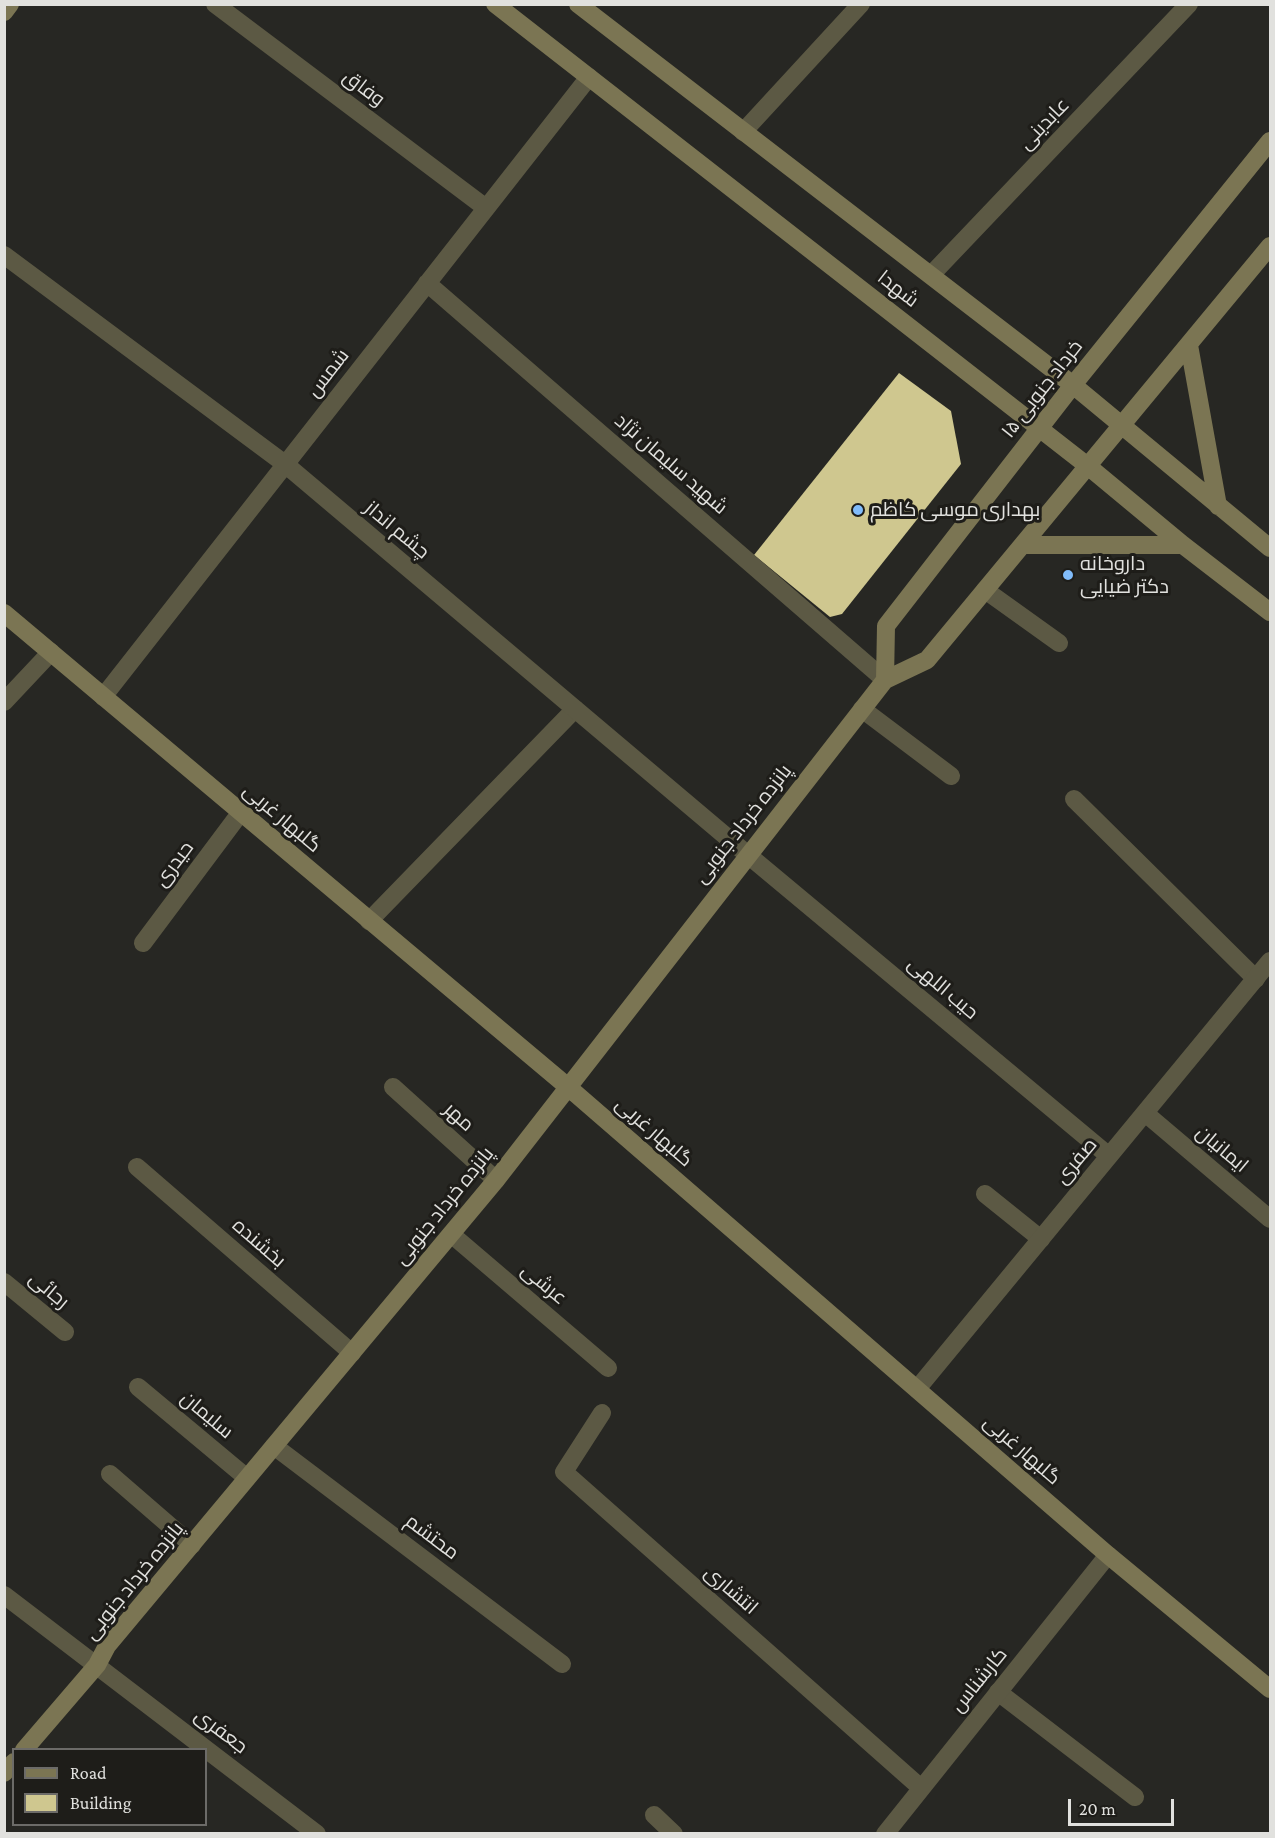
<!DOCTYPE html>
<html>
<head>
<meta charset="utf-8">
<style>
	body { margin:0 }
	#map { position:relative; width:1275px; height:1838px; overflow:hidden; background:#272723; font-family:"Crimson Pro",serif }
	canvas { display:block }
	.frame { position:absolute; inset:0; border:6px solid #e1e1de; pointer-events:none }
	.legend { position:absolute; left:12px; top:1748px; width:195px; height:78px; box-sizing:border-box; background:#1e1d19; border:2px solid #6c6b68; margin:0; padding:8px 10px; list-style:none; font-size:18px; color:#e1e1de }
	.legend li { display:flex; align-items:center; gap:12px; height:30px }
	.legend b { width:30px; border:2px solid #6c6b68 }
	.scale { position:absolute; left:1068px; top:1799px; width:106px; height:27px; box-sizing:border-box; border:3px solid #e1e1de; border-top:0; padding-left:8px; font-size:18px; line-height:21px; white-space:nowrap; color:#e1e1de; -webkit-text-stroke:4px #1e1d19; paint-order:stroke }
</style>
</head>
<body>
<div id="map">
<canvas width="1275" height="1838"></canvas>
<div class="frame"></div>
<ul class="legend">
<li><b style="height:8px;background:#7b7553"></b>Road</li>
<li><b style="height:16px;background:#cfc78f"></b>Building</li>
</ul>
<div class="scale">20 m</div>
</div>
<script>
const g = document.querySelector('canvas').getContext('2d');
g.lineJoin = 'round';
function paint(path, color) { g.fillStyle = color; g.fill(path, 'evenodd'); }
const shape = rows => new Path2D(rows.map(r => 'M' + r).join(''));
function trace(path, color, width, dash) { g.strokeStyle = color; g.lineWidth = width; g.lineCap = dash ? 'butt' : 'round'; g.setLineDash(dash || []); g.stroke(path); }
function write(font, color, halo, rows, align = 'center') {
  g.font = font + ' "Crimson Pro",Cairo,serif'; g.lineWidth = 6; g.setLineDash([]); g.textBaseline = 'middle'; g.strokeStyle = halo; g.fillStyle = color; for (const [text, x, y, turn = 0] of rows) {
    g.save(); g.translate(x, y); g.rotate((+turn || 0) * Math.PI / 180); g.textAlign = isNaN(turn) ? turn : align; if (halo) g.strokeText(text, 0, 0); g.fillText(text, 0, 0); g.restore();
  }
}
const building = shape([
	[899,373,951,411,961,464,842,614,830,617,754,555]
]);
const lane = shape([
	[985,590,1059,643],
	[4,702,51,652],
	[862,709,951,776],
	[1074,799,1256,979],
	[369,921,575,709],
	[143,943,241,812],
	[393,1087,496,1180],
	[137,1167,352,1353],
	[985,1194,1041,1239],
	[138,1387,247,1478],
	[110,1474,192,1545],
	[998,1692,1135,1797],
	[654,1815,674,1834]
]);
const street = shape([
	[215,4,486,208],
	[743,132,861,4],
	[4,255,285,464,748,855,1109,1156],
	[931,275,1189,4],
	[427,283,885,680],
	[103,697,589,77],
	[1145,1113,1270,1219],
	[451,1234,608,1368],
	[4,1282,65,1332],
	[917,1389,1270,961],
	[602,1413,564,1472,921,1788],
	[274,1446,562,1664],
	[4,1595,317,1834],
	[885,1834,1108,1555]
]);
const secondary = shape([
	[495,4,1089,467,1183,545,1270,612],
	[578,4,1073,385,1270,548],
	[4,12,10,4],
	[1189,345,1218,506],
	[1023,545,1183,545],
	[4,613,568,1087,1108,1555,1270,1689],
	[885,680,886,626,1073,385,1270,141],
	[24,1750,97,1665,107,1646,496,1180,885,680,927,660,1270,246],
	[4,1773,14,1762]
]);
const markers = [
	[858,510,6,"#81bcfa"],
	[1068,575,6,"#81bcfa"]
];
const streetNames = [
	["وفاق",364,88,37],
	["عابدینی",1044,124,-46],
	["شهدا",898,289,38],
	["شمس",328,373,-52],
	["۱۵ خرداد جنوبی",1042,389,-52],
	["شهید سلیمان نژاد",671,464,41],
	["چشم انداز",397,530,40],
	["گلبهار غربی",282,818,40],
	["پانزده خرداد جنوبی",743,824,-52],
	["حیدری",174,864,-53],
	["حیب اللهی",943,988,40],
	["مهر",459,1117,42],
	["گلبهار غربی",654,1132,41],
	["ایمانیان",1222,1149,40],
	["صفری",1076,1161,-50],
	["پانزده خرداد جنوبی",444,1206,-51],
	["بخشنده",259,1243,41],
	["عرشی",544,1284,40],
	["رجائی",49,1290,40],
	["سلیمان",207,1415,40],
	["گلبهار غربی",1022,1450,41],
	["محتشم",432,1537,37],
	["پانزده خرداد جنوبی",134,1581,-51],
	["انتشاری",731,1590,41],
	["کارشناس",979,1680,-51],
	["جعفری",221,1731,37]
];
const poiNames = [
	["بهداری موسی کاظم",870,510],
	["داروخانه",1080,564],
	["دکتر ضیایی",1080,587]
];
paint(building, '#cfc78f');
trace(lane, '#5c5944', 18);
trace(street, '#5c5944', 18);
trace(secondary, '#7b7553', 18);
for (const [x, y, r, color] of markers) { const dot = new Path2D(); dot.arc(x, y, r, 0, 2 * Math.PI); g.fillStyle = color; g.fill(dot); trace(dot, '#1e1d19', 2); }
write('20px', '#e1e1de', '#1e1d19', streetNames);
write('20px', '#e1e1de', '#1e1d19', poiNames, 'left');
</script>
</body>
</html>
